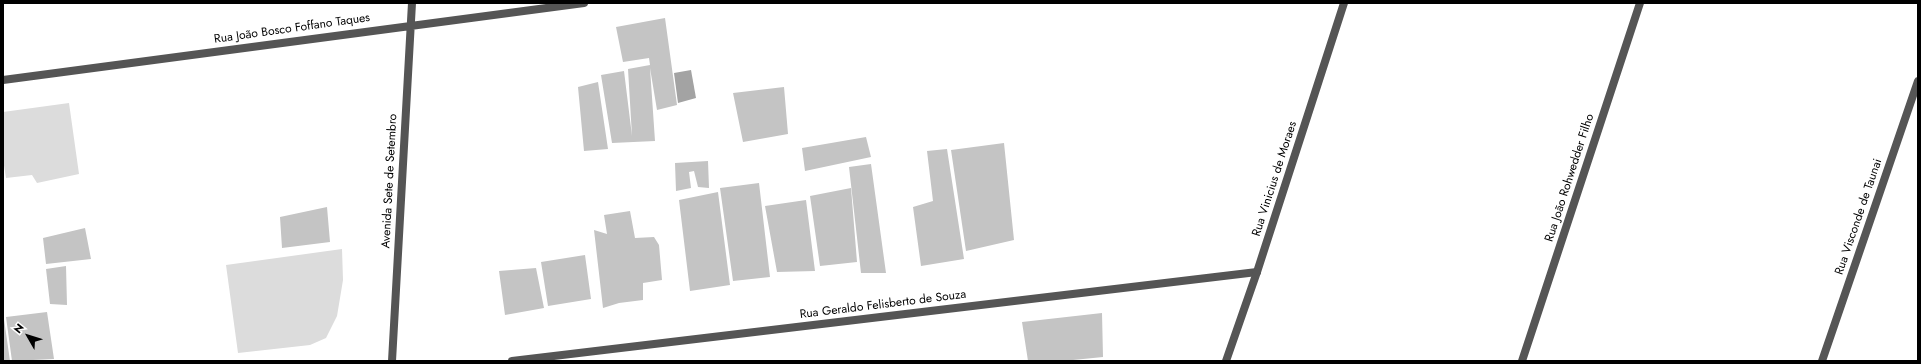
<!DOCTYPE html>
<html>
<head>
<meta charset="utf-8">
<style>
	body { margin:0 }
	#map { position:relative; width:1921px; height:364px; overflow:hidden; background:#fff; font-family:Jost,sans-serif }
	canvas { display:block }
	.frame { position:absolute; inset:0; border:4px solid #000; pointer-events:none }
	.north { position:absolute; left:8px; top:316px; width:40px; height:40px; -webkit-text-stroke:3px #fff; paint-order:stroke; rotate:309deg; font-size:11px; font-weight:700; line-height:16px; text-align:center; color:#000 }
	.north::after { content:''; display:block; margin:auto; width:14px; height:18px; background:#000; clip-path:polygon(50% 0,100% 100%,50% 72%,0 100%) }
</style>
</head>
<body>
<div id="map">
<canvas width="1921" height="364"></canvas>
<div class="frame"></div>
<div class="north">N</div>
</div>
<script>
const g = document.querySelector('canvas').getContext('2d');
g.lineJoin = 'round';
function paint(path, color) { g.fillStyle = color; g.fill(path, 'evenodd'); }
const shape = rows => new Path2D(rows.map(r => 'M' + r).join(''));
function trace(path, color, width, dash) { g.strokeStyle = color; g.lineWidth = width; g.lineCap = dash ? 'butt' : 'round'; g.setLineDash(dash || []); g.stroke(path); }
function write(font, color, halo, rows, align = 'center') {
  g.font = font + ' Jost,sans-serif'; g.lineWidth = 3; g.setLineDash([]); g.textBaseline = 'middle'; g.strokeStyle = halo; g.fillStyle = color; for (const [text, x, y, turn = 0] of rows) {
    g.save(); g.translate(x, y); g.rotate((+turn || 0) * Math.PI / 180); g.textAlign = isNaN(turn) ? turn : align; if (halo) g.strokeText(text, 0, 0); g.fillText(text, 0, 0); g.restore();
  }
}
const green = shape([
	[69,103,79,174,37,183,32,175,6,178,3,159,3,112],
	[342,249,343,280,337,316,326,338,310,345,238,353,226,265]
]);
const water = shape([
	[691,70,696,98,678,103,674,73]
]);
const building = shape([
	[665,18,677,105,657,110,650,68,655,141,612,143,601,75,624,71,632,136,628,69,650,65,649,58,623,62,616,27],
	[598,82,608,149,584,151,578,87],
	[784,87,788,134,743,142,733,93],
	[866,137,871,157,805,171,802,148],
	[1004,143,1014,240,966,251,951,150],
	[947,149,964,259,921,266,913,207,933,201,927,151],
	[708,161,709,188,698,187,694,171,689,172,691,188,676,191,675,163],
	[871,164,886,273,861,273,849,167],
	[759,183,770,277,733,281,720,188],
	[851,188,857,262,820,266,810,196],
	[718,192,730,285,690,291,679,200],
	[806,200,815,271,777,272,765,206],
	[327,207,330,242,282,248,280,217],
	[630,211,635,238,654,237,659,245,662,280,643,283,643,300,619,303,603,308,594,230,607,234,604,215],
	[85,228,91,259,46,264,43,238],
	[585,255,591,299,548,306,541,262],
	[66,266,67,305,50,304,46,269],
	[536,268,544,308,505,315,499,271],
	[47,312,54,359,12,361,6,317],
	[1102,313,1103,357,1063,361,1028,361,1022,322],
	[3,319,4,319,10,361,3,361]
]);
const minor = shape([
	[3,80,584,3],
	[392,361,412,3],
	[512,361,1257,272],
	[1522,361,1640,3],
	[1822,361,1918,81]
]);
const tertiary = shape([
	[1226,361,1257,272,1344,3]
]);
const streetNames = [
	["Rua João Bosco Foffano Taques",292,29,-8],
	["Rua João Rohwedder Filho",1570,178,-72],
	["Rua Vinicius de Moraes",1275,179,-72],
	["Avenida Sete de Setembro",390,181,-87],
	["Rua Visconde de Taunai",1859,217,-71],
	["Rua Geraldo Felisberto de Souza",883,305,-7]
];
paint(green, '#dcdcdc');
paint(water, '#a3a3a3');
paint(building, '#c4c4c4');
trace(minor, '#555', 8);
trace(tertiary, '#555', 8);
write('12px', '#000', '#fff', streetNames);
</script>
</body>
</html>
